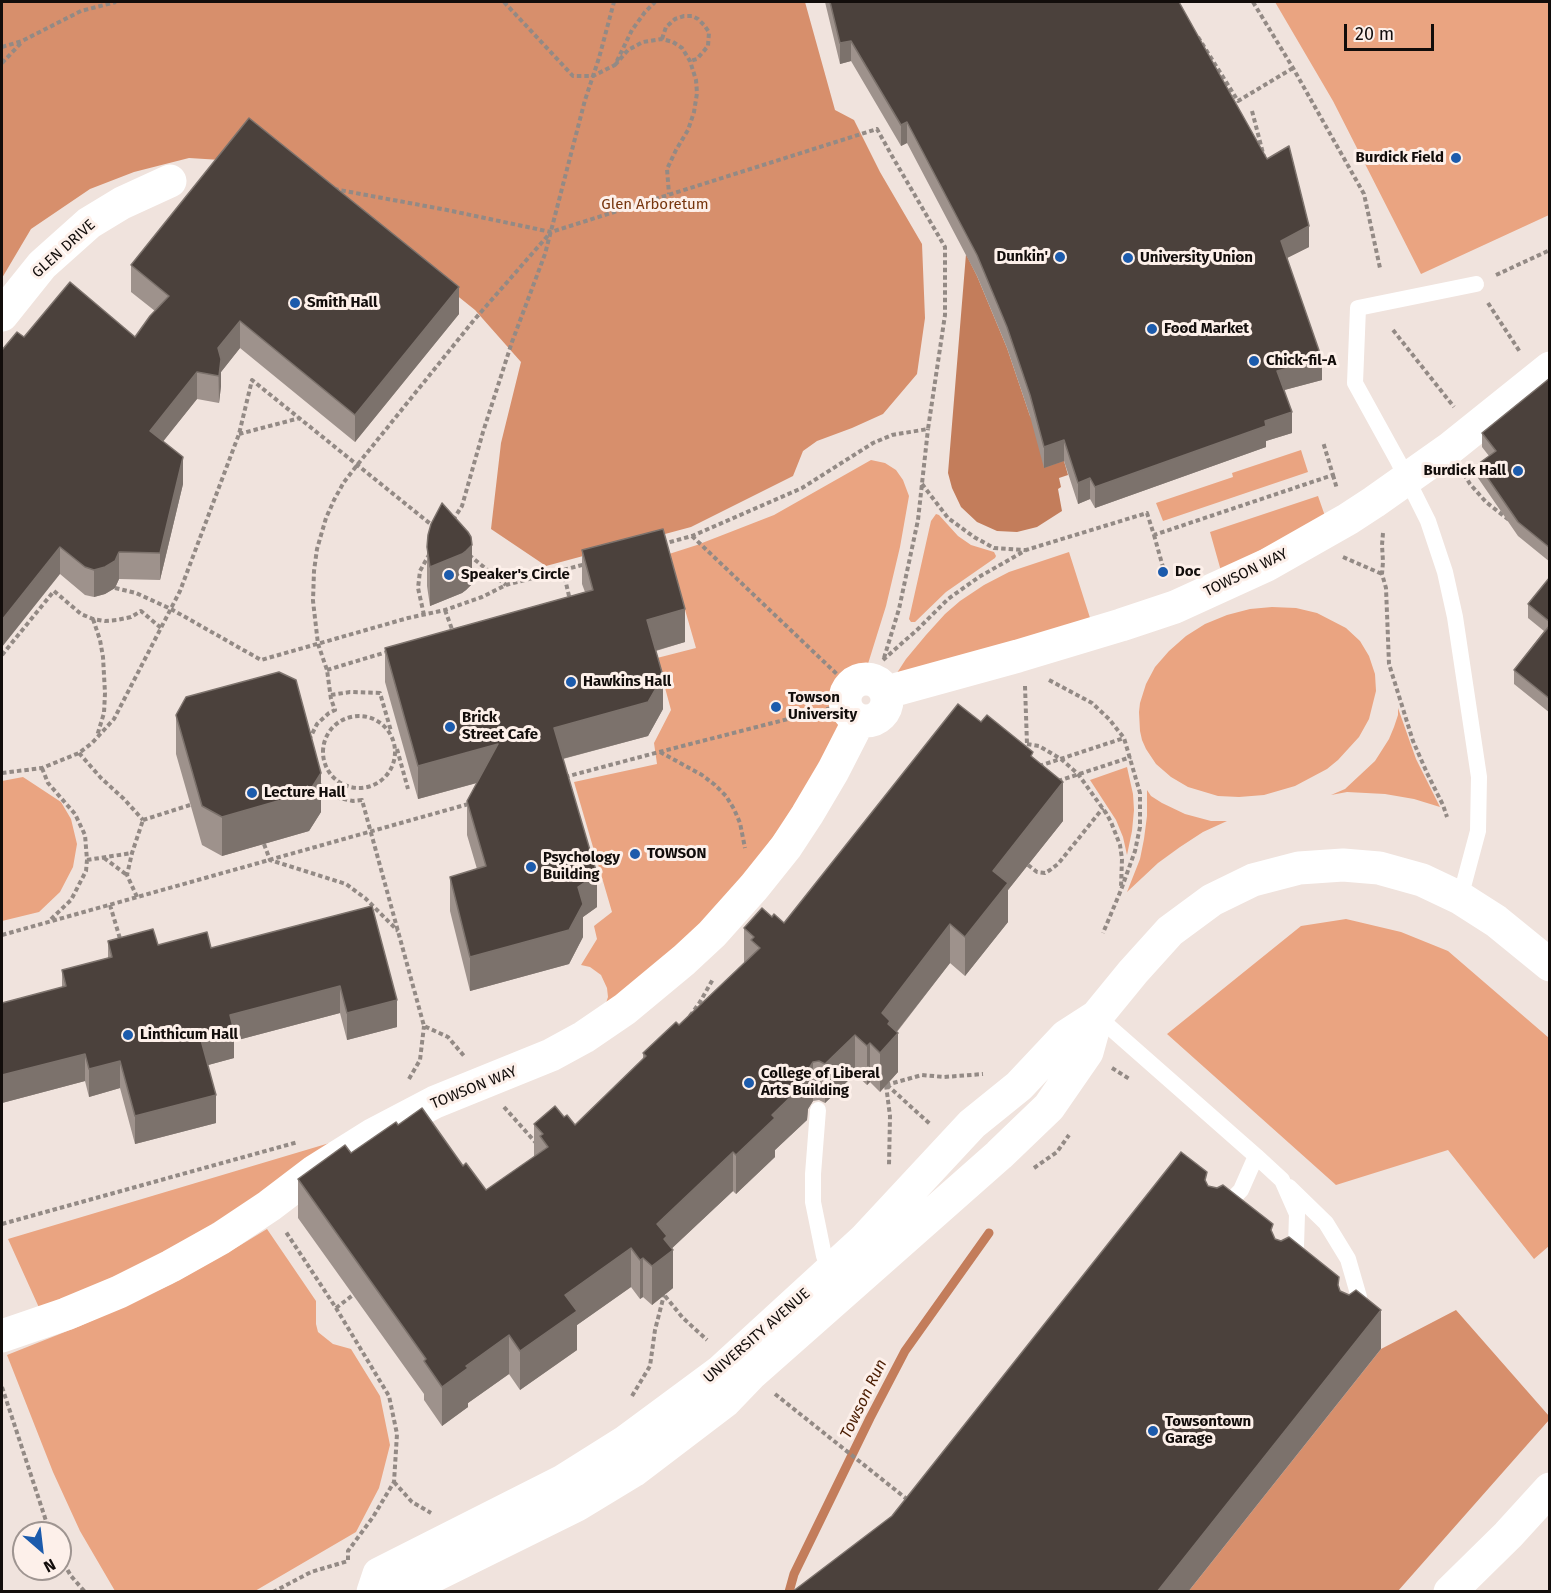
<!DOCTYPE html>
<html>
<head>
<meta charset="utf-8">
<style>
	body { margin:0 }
	#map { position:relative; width:1551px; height:1593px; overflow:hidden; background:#f0e3dd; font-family:"Fira Sans",sans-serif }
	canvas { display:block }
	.frame { position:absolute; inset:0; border:3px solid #120d0b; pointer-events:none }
	.north { position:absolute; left:12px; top:1521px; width:60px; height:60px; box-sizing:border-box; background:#fdf0ea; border:2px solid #9f9591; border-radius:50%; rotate:152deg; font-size:16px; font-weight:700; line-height:24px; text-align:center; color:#120d0b }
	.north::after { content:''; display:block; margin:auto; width:21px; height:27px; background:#1c5bac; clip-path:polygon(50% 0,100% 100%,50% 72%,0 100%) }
	.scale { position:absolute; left:1344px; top:24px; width:90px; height:27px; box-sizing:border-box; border:3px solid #120d0b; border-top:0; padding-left:8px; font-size:18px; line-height:21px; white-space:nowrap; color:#120d0b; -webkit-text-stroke:4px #fdf0ea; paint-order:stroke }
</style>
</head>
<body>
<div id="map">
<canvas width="1551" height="1593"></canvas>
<div class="frame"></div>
<div class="north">N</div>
<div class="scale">20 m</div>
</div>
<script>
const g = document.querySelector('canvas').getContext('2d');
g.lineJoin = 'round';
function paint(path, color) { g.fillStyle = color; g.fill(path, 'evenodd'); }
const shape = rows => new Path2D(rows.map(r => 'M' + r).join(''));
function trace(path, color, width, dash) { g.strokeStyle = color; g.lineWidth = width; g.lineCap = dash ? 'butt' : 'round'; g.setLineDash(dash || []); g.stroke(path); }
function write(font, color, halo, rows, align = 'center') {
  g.font = font + ' "Fira Sans",sans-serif'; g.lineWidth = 6; g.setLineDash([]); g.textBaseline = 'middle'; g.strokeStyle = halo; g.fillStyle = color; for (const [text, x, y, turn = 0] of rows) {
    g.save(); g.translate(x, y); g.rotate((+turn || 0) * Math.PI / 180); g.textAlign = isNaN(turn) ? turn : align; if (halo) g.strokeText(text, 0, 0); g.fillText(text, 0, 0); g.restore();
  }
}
const green = shape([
	[1275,2,1549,2,1549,215,1421,274,1333,101],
	[1301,450,1308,472,1163,521,1156,503,1233,477,1232,473],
	[871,460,885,463,896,470,903,480,909,496,900,547,886,606,867,667,854,669,845,674,838,682,834,692,833,702,836,712,844,724,817,777,721,908,605,1006,608,997,607,988,601,975,590,967,581,965,597,939,594,926,612,912,574,782,657,764,654,743,671,710,657,658,696,648,669,554,697,545,774,515],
	[1318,496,1325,516,1221,571,1210,532],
	[936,514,939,515,958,536,971,545,994,552,996,556,995,558,946,592,915,622,911,622,909,619,931,521],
	[1069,552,1091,621,893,679,906,659,926,635,945,614,960,601,984,585,1009,572],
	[1272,607,1296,608,1317,613,1346,628,1360,641,1369,656,1375,674,1376,691,1369,719,1359,737,1338,760,1327,769,1295,786,1264,795,1239,797,1218,796,1188,787,1171,777,1156,764,1146,749,1142,740,1140,731,1139,712,1140,703,1146,684,1155,667,1169,651,1186,636,1205,624,1227,615,1250,609],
	[1398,708,1416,759,1440,807,1414,799,1385,794,1347,792,1331,795,1345,789,1375,761,1389,739,1394,727,1398,715],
	[1127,767,1133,794,1134,810,1132,831,1127,855,1123,837,1116,820,1090,780],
	[23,777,61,802,71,819,77,844,73,867,60,892,39,912,2,921,2,781],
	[1147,790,1151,796,1162,803,1185,814,1211,821,1227,821,1203,832,1180,847,1158,863,1127,892,1140,859,1144,839,1147,816],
	[1346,919,1401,932,1448,951,1549,1038,1549,1246,1534,1259,1448,1150,1336,1185,1167,1034,1301,926],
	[363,1133,213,1229,41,1312,8,1239],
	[267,1229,316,1301,316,1324,318,1332,333,1344,351,1349,380,1396,390,1445,379,1488,356,1532,255,1591,115,1591,80,1531,53,1472,7,1355,80,1326,172,1284,239,1246]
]);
const forest = shape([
	[2,2,805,2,835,110,854,120,880,172,922,244,925,318,917,374,883,414,852,428,817,441,803,451,793,476,691,527,546,566,491,529,501,443,521,362,475,310,247,127,221,160,189,158,134,172,90,189,31,229,2,278],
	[1456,1310,1549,1416,1549,1420,1398,1591,1188,1592,1381,1349]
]);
const water = shape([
	[966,254,977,276,1007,348,1030,416,1064,461,1068,475,1059,478,1061,487,1058,489,1062,511,1037,527,1017,532,997,531,977,522,961,507,952,488,948,473]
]);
const stream = shape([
	[789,1592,794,1574,870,1418,905,1351,989,1233]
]);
const path = shape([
	[504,2,573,76,593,76,615,65,632,30,645,12,655,2],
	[1253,2,1293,68,1364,194,1380,268],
	[1198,37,1238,101,1293,68],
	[662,39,666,27,675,19,684,16,692,16,698,19,704,25,709,32,708,46,697,59,690,61],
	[2,47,22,41,81,11,116,2],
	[2,63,22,42],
	[615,65,628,50,643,42,662,39,673,42,682,48,690,61,696,80,697,93,694,112,688,130,676,150,667,169,669,194],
	[1252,111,1264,157],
	[334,189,447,210,551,232,877,129,892,156,945,247,945,315,928,429,892,435,873,443,802,488,692,536,663,544],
	[1496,275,1550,250],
	[1488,303,1520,352],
	[1393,330,1454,407],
	[239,434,300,418],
	[1464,474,1470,484,1486,502,1509,520],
	[1333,475,1337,489],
	[922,484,948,518,974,537,994,548,1025,550],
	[453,520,462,506,483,432,512,342,545,254,585,100,599,58,614,2],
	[1383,533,1382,545,1383,562,1382,574,1386,588,1389,664,1413,741,1427,773,1443,805,1447,817],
	[1154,535,1166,578],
	[692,536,841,678],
	[469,555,506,585],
	[1343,557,1382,574],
	[563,570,569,596,568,600],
	[115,588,136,593,171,609,261,660,408,618,445,610,482,597,506,585,586,564],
	[445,610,453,632],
	[424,615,418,588,420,571,430,553],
	[93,619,100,640,103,657,105,693,104,713,97,736],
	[2,655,54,591,81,614,93,619,105,621,117,620,131,617,141,611,161,628],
	[884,658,899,609,918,520,928,429],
	[883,660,918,629,948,599,979,577,1026,550,1147,513,1154,535,1333,475,1323,442],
	[327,670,390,651],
	[1049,680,1092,703,1109,719,1124,738,1140,793,1140,827,1135,851,1121,890,1103,933],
	[1025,686,1027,744],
	[331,695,350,692,380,693,391,731],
	'323 752a36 36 0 1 1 72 0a36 36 0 1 1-72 0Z',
	[309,740,317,724,329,713,335,710,331,699,327,670,318,644,313,601,314,571,317,549,326,518,334,500,344,482,358,464,474,320,551,232],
	[1027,744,1039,746,1061,759,1078,774,1106,813,1111,822,1120,845,1122,859,1121,887],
	[397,749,408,789],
	[660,752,702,775,715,785,726,796,734,809,740,823,745,848],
	[79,753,101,778,124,799,143,820],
	[1039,766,1124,738],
	[42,768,48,783,75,814,85,835,87,860,86,871,71,900,49,921],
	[2,773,42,768,79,753,92,743,114,719,180,591,239,434,252,380,433,526],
	[565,777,659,752,831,708],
	[1058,781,1131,757],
	[318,783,326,791,339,798,353,801,362,800,424,1026,448,1037,464,1056],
	[143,820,190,805],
	[264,844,270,860,346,884,365,898,398,931],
	[104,858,127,875],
	[87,860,132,853],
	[1028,865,1037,872,1045,873,1050,870,1058,864,1103,808],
	[137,897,127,875,132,853,143,820],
	[110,905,121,942],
	[2,935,472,803],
	[690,1016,700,1002,713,979],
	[1112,1068,1131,1080],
	[409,1079,420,1060,424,1026],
	[886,1085,922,1075,944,1077,983,1074],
	[886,1085,890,1116,889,1165],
	[887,1085,930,1124],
	[504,1107,537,1144],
	[1034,1168,1057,1152,1069,1135],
	[2,1224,298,1142],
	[665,1296,683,1318,707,1340],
	[336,1308,357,1292],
	[2,1387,50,1533],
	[775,1394,908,1500],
	[632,1396,650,1366,655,1330,664,1295],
	[394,1482,412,1502,431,1513],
	[60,1557,71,1576,85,1592],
	[273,1592,311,1572,348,1561,348,1551,373,1517,394,1482,397,1434,389,1396,336,1308,286,1232]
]);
const lane = shape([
	[1460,898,1478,831,1479,777,1455,617,1445,572,1428,521,1398,461,1355,383,1358,308,1476,284],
	[1097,1016,1256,1156,1282,1180,1297,1214,1296,1246,1286,1261],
	[818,1110,813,1174,813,1202,824,1256,837,1270],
	[1289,1187,1326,1223,1348,1259,1359,1297,1353,1311],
	[1222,1210,1241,1190,1256,1156]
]);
const street = shape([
	[2,315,42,265,89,223,122,203,170,181],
	'845 700a21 21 0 1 1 42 0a21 21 0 1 1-42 0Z',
	[898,689,1018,656,1121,625,1175,607,1267,565,1348,519,1374,502,1449,449,1550,368],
	[2,1336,66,1314,119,1292,171,1266,221,1238,269,1206,315,1171,374,1134,435,1102,551,1055,584,1037,625,1009,684,960,712,934,754,887,786,847,807,815,833,771,854,730],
	[373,1592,379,1574,563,1481,625,1442,721,1371,864,1240,972,1124,1019,1086,1066,1036,1097,1016,1133,972,1170,931,1212,900,1253,880,1299,868,1343,865,1379,868,1422,880,1460,898,1496,921,1550,965],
	[401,1592,577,1505,633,1471,725,1401,750,1375,999,1155,1049,1107,1087,1052,1097,1016]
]);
const secondary = shape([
	[1450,1592,1508,1535,1550,1489]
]);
const wall = shape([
	[825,2,1179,2,1309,247,1287,258,1322,380,1284,390,1292,433,1266,441,1266,447,1095,508,1090,499,1078,504,1064,461,1044,468,1030,416,1007,348,977,276,907,143,901,146,851,61,840,64],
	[131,265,459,314,355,442,240,348,221,372,221,386,219,403,197,399,163,441,183,484,160,580,119,579,115,588,105,594,94,597,85,595,60,574,24,337,135,337,155,311,131,292],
	[1550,378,1550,562,1518,536,1478,478,1478,464,1489,456,1482,447,1482,433],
	[427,547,472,584,466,590,462,593,430,606,427,586],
	[582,550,685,642,656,651,663,709,648,736,563,759,597,907,583,917,583,937,569,964,470,991,450,911,450,877,477,869,467,835,467,801,477,783,418,799,385,682,385,648,585,592,582,584],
	[1550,577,1550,713,1514,684,1514,670,1544,631,1528,618,1528,604],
	[176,715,321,812,309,831,222,856,202,845,176,754],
	[981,722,1033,758,1063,821,1008,890,1008,922,965,976,950,963,897,1032,898,1072,880,1092,870,1082,867,1085,855,1074,825,1103,819,1100,813,1101,808,1109,807,1120,775,1150,775,1157,736,1194,733,1191,672,1248,673,1288,652,1305,643,1297,640,1299,631,1287,577,1325,577,1350,520,1390,509,1374,468,1403,468,1407,442,1426,424,1400,424,1394,298,1218,298,1179,351,1153,398,1125,463,1166,486,1190,534,1157,534,1124,564,1117,575,1125,643,1059,643,1053,679,1025,744,964,744,928,772,917,784,923],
	[372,906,397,1027,347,1040,340,1013,234,1041,234,1058,208,1065,216,1123,135,1144,120,1088,89,1097,85,1081,2,1103,2,1003,62,987,62,970,108,958,108,941,211,948]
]);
const shadedWall = shape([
	[851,41,851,61,840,64,840,43],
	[907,122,907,143,901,146,901,125],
	[1309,226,1309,247,1281,261,1281,241],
	[459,287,459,314,355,442,355,415],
	[240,321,240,348,221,372,221,386,219,403,218,348],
	[1322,359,1322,380,1277,392,1277,371],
	[197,372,197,399,150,458,150,431],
	[1292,412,1292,433,1266,441,1266,447,1095,508,1095,487,1265,421],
	[1064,440,1064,461,1044,468,1044,447],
	[183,457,183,484,160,580,160,553],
	[1090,478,1090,499,1078,504,1078,483],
	[472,545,472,584,466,590,462,593,430,606,430,567],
	[60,547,60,574,2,647,2,620],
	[119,552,119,579,115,588,105,594,94,597,94,570],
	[685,609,685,642,647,653,647,620],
	[663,676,663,709,648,736,554,761,554,728],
	[498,744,498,777,418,799,418,766],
	[321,773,321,812,309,831,222,856,222,817],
	[1063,782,1063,821,1008,890,1008,922,965,976,965,937,993,871],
	[597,874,597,907,583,917,583,937,569,964,470,991,470,957,578,887],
	[950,924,950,963,890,1040,898,1033,898,1072,880,1092,880,1053,882,1013],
	[340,986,340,1013,234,1041,234,1058,201,1067,201,1040,230,1015],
	[397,1000,397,1027,347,1040,347,1013],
	[855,1035,855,1074,825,1103,825,1064],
	[870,1043,870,1082,867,1085,867,1046],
	[85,1054,85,1081,2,1103,2,1075],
	[120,1061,120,1088,89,1097,89,1069],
	[813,1062,813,1101,808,1109,807,1120,775,1150,775,1157,736,1194,736,1155,808,1070],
	[216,1095,216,1123,135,1144,135,1116],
	[733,1152,733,1191,667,1253,673,1250,673,1288,652,1305,652,1266,657,1224],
	[631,1248,631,1287,577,1325,577,1350,520,1390,520,1351,565,1295],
	[643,1258,643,1297,640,1299,640,1260],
	[1381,1310,1381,1349,1188,1592,1157,1592],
	[509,1335,509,1374,468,1403,468,1407,442,1426,442,1387,466,1366]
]);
const building = shape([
	[830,2,1179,2,1267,159,1289,146,1309,226,1281,241,1322,359,1277,371,1292,412,1265,421,1266,426,1095,487,1090,478,1078,483,1064,440,1044,447,1030,395,1007,327,977,255,907,122,901,125,851,41,840,43,830,2],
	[249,118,459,287,355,415,240,321,218,348,221,359,219,376,197,372,150,431,183,457,160,553,119,552,115,561,105,567,94,570,85,567,60,547,2,620,2,350,17,332,24,337,70,282,135,337,150,316,169,296,131,265,249,118],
	[1550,378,1550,548,1518,522,1478,464,1496,451,1482,433,1550,378],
	[442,503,468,532,471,537,472,545,466,551,462,554,430,567,427,547,428,535,431,524,442,503],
	[663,529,685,609,647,620,663,676,648,702,554,728,597,874,578,887,583,904,569,930,470,957,450,877,486,866,467,801,498,744,418,766,385,648,593,590,582,550,663,529],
	[1550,577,1550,622,1528,604,1550,577],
	[1550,625,1550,699,1514,670,1550,625],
	[279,672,296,680,321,773,309,792,222,817,202,806,176,715,186,697,279,672],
	[958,704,981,722,987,715,1033,752,1031,756,1063,782,993,871,1008,883,965,937,950,924,882,1013,890,1021,888,1024,898,1033,880,1053,870,1043,867,1046,855,1035,825,1064,819,1061,813,1062,808,1070,807,1081,772,1115,775,1118,736,1155,733,1152,657,1224,667,1236,664,1239,673,1250,652,1266,643,1258,640,1260,631,1248,565,1295,577,1311,520,1351,509,1335,466,1366,468,1368,442,1387,424,1361,426,1359,298,1179,345,1145,351,1153,396,1122,398,1125,422,1108,463,1166,466,1163,486,1190,548,1147,540,1136,543,1134,534,1124,555,1106,564,1117,567,1115,575,1125,646,1056,643,1053,676,1022,679,1025,760,948,751,940,754,937,744,928,762,908,772,917,774,914,784,923,958,704],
	[372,906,397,1000,347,1013,340,986,230,1015,234,1031,201,1040,216,1095,135,1116,120,1061,89,1069,85,1054,2,1075,2,1003,66,986,62,970,112,957,108,941,153,929,158,945,207,932,211,948,372,906],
	[1181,1152,1207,1172,1205,1180,1208,1186,1217,1188,1223,1185,1273,1224,1271,1230,1275,1239,1281,1241,1289,1237,1339,1277,1338,1285,1340,1291,1349,1295,1356,1290,1381,1310,1157,1592,792,1592,892,1516,1181,1152]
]);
const markers = [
	[1456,158,6,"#1c5bac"],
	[1060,257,6,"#1c5bac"],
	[1128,258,6,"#1c5bac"],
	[295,303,6,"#1c5bac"],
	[1152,329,6,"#1c5bac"],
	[1254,361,6,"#1c5bac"],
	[1518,471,6,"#1c5bac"],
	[1163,572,6,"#1c5bac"],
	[449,575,6,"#1c5bac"],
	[571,682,6,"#1c5bac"],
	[776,707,6,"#1c5bac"],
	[450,727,6,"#1c5bac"],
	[252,793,6,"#1c5bac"],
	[635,854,6,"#1c5bac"],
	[531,867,6,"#1c5bac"],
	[128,1035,6,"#1c5bac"],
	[749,1083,6,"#1c5bac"],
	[1153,1431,6,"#1c5bac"]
];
const poiNames = [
	["Burdick Field",1444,158,"right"],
	["Dunkin'",1048,257,"right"],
	["University Union",1140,258],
	["Smith Hall",307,303],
	["Food Market",1164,329],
	["Chick-fil-A",1266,361],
	["Burdick Hall",1506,471,"right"],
	["Doc",1175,572],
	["Speaker's Circle",461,575],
	["Hawkins Hall",583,682],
	["Towson",788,698],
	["University",788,715],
	["Brick",462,718],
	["Street Cafe",462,735],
	["Lecture Hall",264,793],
	["TOWSON",647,854],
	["Psychology",543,858],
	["Building",543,875],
	["Linthicum Hall",140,1035],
	["College of Liberal",761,1074],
	["Arts Building",761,1091],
	["Towsontown",1165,1422],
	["Garage",1165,1439]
];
const parkNames = [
	["Glen Arboretum",655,205]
];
const streetNames = [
	["GLEN DRIVE",64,249,-42],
	["TOWSON WAY",1246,573,-26],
	["TOWSON WAY",474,1088,-22],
	["UNIVERSITY AVENUE",757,1336,-41]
];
const waterNames = [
	["Towson Run",864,1399,-64]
];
paint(green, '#eaa481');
paint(forest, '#d78f6c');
paint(water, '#c37d5b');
trace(stream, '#c37d5b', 9);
trace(path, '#938a85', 4, [4.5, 3]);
trace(lane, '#fff', 16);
trace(street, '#fff', 33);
trace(secondary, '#fff', 33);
paint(wall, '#9e928c');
paint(shadedWall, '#7c726c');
paint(building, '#4b413c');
trace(building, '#7c726c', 1.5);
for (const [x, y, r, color] of markers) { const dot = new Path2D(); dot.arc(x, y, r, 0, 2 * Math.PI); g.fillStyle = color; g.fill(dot); trace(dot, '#fdf0ea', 2); }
write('bold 15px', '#120d0b', '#fdf0ea', poiNames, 'left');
write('15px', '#76350e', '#fdf0ea', parkNames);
write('15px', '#120d0b', '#fdf0ea', streetNames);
write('italic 16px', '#4d2005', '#fdf0ea', waterNames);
</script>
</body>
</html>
